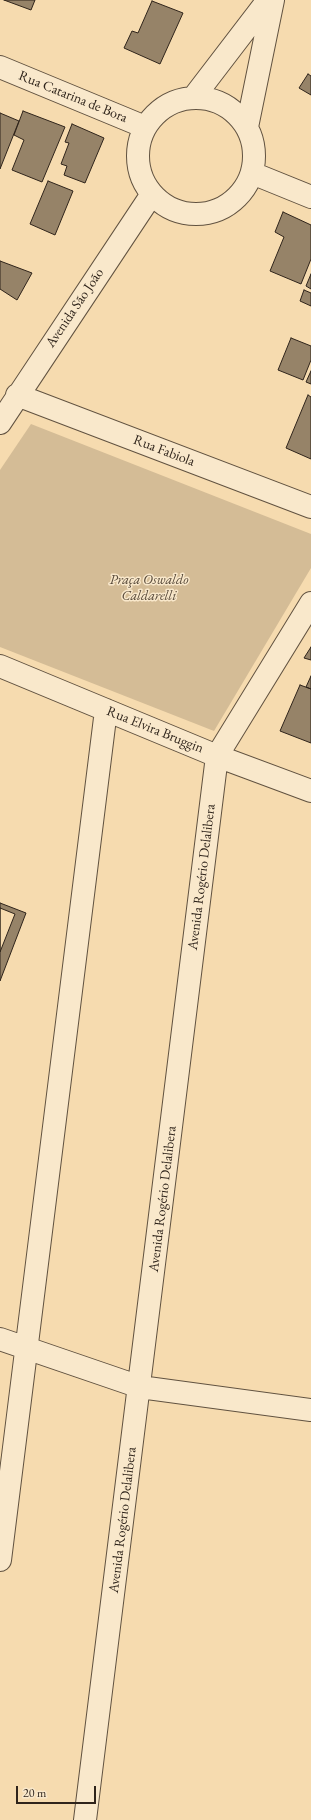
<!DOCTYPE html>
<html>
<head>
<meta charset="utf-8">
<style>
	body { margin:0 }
	#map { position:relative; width:311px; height:1820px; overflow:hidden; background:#f6dbaf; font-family:"EB Garamond",serif }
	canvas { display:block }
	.scale { position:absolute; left:16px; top:1786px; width:80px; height:18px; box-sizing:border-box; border:2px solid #2f241b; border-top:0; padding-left:5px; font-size:12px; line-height:14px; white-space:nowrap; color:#2f241b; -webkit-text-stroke:3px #f9e8cb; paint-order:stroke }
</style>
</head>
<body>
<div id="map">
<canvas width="311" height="1820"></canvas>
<div class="scale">20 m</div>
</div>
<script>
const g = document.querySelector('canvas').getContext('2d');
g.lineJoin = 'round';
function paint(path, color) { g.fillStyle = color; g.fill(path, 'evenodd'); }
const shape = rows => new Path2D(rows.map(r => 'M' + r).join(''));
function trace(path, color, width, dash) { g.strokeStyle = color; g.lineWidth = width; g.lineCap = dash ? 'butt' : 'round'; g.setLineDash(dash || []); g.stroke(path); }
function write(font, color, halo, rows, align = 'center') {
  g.font = font + ' "EB Garamond",serif'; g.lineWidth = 3; g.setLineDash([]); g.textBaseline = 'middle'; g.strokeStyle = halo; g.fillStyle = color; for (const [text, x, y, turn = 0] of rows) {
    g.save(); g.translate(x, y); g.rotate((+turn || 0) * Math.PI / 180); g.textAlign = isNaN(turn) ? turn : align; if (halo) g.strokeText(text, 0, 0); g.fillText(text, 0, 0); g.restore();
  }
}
const green = shape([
	[31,424,311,534,311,568,214,731,0,647,0,470]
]);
const building = shape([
	[4,0,35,0,31,10,4,0],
	[152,1,183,13,160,64,124,48,132,31,138,33,152,1],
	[308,74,311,76,311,95,299,88,308,74],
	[23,111,65,127,42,182,12,170,24,140,14,135,23,111],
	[0,113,19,121,0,169,0,113],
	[72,124,104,138,85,183,64,175,67,166,61,164,69,143,65,142,72,124],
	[48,181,73,191,55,235,30,224,48,181],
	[283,212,311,225,311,259,301,284,270,271,284,237,275,232,283,212],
	[0,261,32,273,17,300,0,289,0,261],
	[311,274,311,289,306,286,311,274],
	[304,290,311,293,311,306,300,301,304,290],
	[291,338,311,346,311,360,303,380,278,370,291,338],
	[311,371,311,384,306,382,311,371],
	[308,395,311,397,311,459,286,448,308,395],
	[311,647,311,660,304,658,311,647],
	[311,676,311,689,306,687,311,676],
	[300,685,311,689,311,743,280,731,300,685],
	[0,903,26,913,0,981,0,903],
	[0,908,15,914,0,952,0,908]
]);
const minor = shape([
	[0,67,145,127],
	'138 156a58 58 0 1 1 116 0a58 58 0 1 1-116 0Z',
	[193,98,268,0],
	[247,127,273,0],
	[252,173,311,197],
	[17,395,311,507],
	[0,423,152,194],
	[0,666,217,756,311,791],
	[0,1339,140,1387,311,1410],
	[0,1560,106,710],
	[85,1820,217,756,311,603]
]);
const streetNames = [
	["Rua Catarina de Bora",73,97,22],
	["Avenida São João",75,308,-56],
	["Rua Fabiola",164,451,21],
	["Rua Elvira Bruggin",155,730,22],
	["Avenida Rogério Delalibera",202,877,-83],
	["Avenida Rogério Delalibera",163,1199,-83],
	["Avenida Rogério Delalibera",123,1520,-83]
];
const parkNames = [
	["Praça Oswaldo",149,580],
	["Caldarelli",149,596]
];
paint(green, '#d4bc96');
paint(building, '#968368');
trace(building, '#2f241b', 1);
trace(minor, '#615240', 24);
trace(minor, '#f9e8cb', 22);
write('14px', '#2f241b', '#f9e8cb', streetNames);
write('italic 14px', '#584a3a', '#f9e8cb', parkNames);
</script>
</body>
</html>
